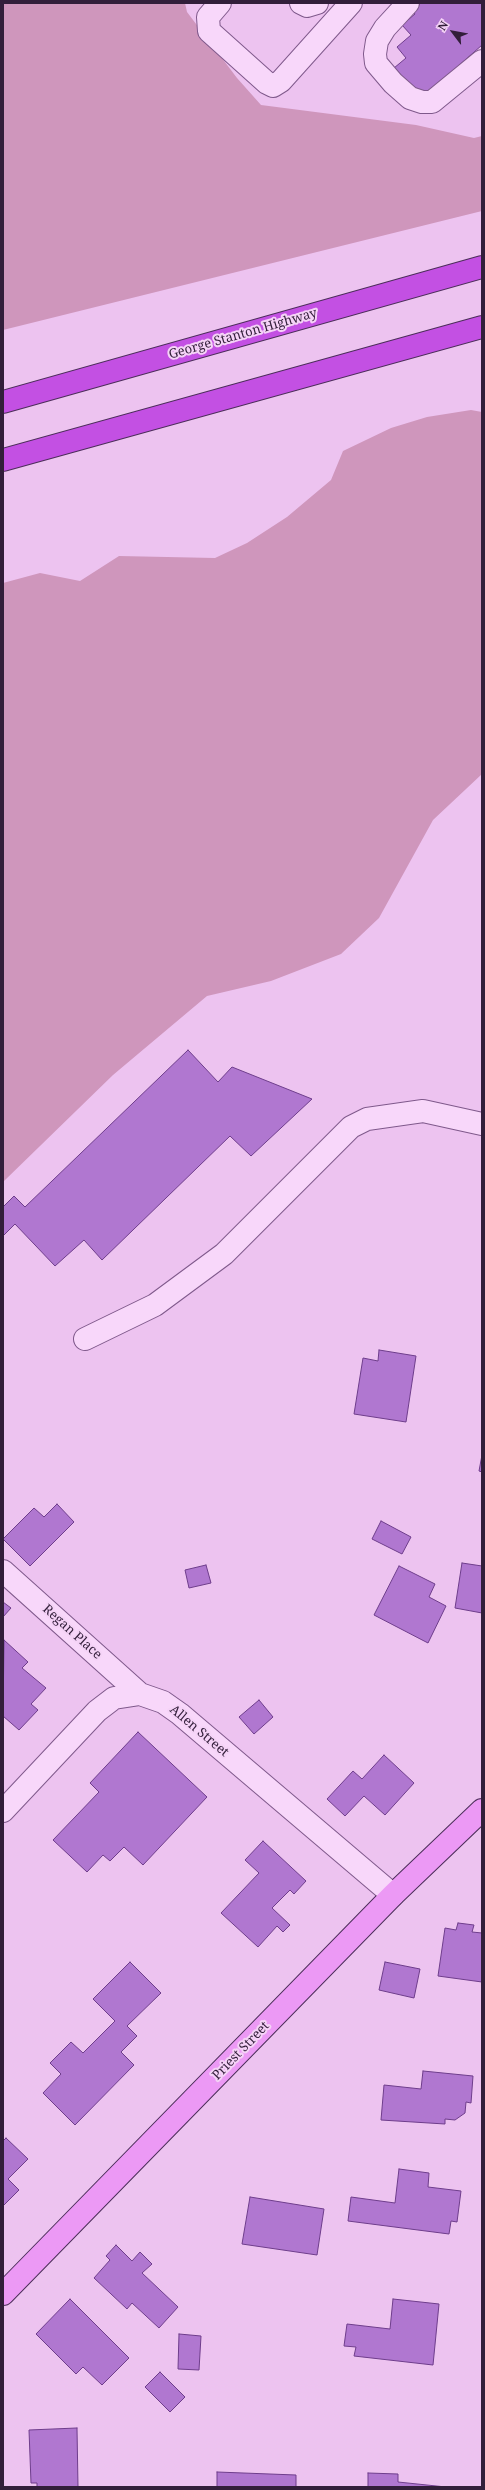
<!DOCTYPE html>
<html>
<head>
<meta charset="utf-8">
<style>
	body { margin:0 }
	#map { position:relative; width:485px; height:2490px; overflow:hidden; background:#edc3f0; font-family:"Noto Serif",serif }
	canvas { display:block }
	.frame { position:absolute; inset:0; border:4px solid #321e3a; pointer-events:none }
	.north { position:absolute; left:433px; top:12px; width:40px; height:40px; -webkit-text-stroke:3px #f5d3f7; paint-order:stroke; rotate:302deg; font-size:11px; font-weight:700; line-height:16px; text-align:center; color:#321e3a }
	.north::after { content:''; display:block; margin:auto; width:14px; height:18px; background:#321e3a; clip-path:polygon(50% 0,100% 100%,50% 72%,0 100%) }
</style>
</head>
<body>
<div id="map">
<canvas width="485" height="2490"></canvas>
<div class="frame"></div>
<div class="north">N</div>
</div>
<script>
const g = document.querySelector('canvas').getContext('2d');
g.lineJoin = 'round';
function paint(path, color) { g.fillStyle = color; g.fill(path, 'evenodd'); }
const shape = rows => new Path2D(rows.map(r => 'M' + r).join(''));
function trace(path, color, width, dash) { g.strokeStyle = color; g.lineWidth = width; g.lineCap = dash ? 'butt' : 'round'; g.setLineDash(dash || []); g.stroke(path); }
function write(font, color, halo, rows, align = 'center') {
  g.font = font + ' "Noto Serif",serif'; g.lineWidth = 4; g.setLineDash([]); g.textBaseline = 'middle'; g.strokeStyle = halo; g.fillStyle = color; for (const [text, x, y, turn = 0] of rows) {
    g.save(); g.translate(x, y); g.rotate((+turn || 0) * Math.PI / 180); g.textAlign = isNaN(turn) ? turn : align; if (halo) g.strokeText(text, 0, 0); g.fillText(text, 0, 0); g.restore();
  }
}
const green = shape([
	[3,3,185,3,187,12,237,78,261,105,416,125,474,138,482,136,482,211,3,330],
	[471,410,482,412,482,774,433,820,379,918,341,954,271,981,207,996,113,1075,3,1182,3,583,40,573,80,581,119,556,215,558,247,543,287,517,331,480,343,451,391,428,427,417]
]);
const building = shape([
	[421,3,482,3,482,45,421,99,394,68,406,58,397,47,411,35,402,25,415,14,412,10,421,3],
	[188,1050,218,1082,232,1067,312,1099,251,1156,230,1136,102,1260,84,1240,55,1266,15,1224,3,1236,3,1207,14,1196,25,1207,188,1050],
	[379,1350,416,1356,406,1422,354,1414,363,1358,378,1361,379,1350],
	[482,1455,482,1472,479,1471,482,1455],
	[57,1504,74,1522,30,1566,3,1539,34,1508,44,1517,57,1504],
	[381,1521,411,1537,402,1554,372,1539,381,1521],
	[462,1563,482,1566,482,1613,455,1608,462,1563],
	[206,1565,211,1583,189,1588,185,1570,206,1565],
	[399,1566,435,1584,429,1597,446,1606,428,1643,374,1615,399,1566],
	[3,1602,11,1608,3,1617,3,1602],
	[4,1640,28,1662,22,1668,46,1688,31,1704,38,1710,19,1730,3,1716,4,1640],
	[259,1700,273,1717,254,1734,239,1717,259,1700],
	[138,1732,207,1797,143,1865,124,1847,110,1861,103,1855,87,1872,53,1840,99,1792,90,1783,138,1732],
	[384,1755,414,1783,385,1815,364,1796,345,1816,327,1799,353,1771,362,1779,384,1755],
	[263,1841,306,1881,294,1894,290,1890,272,1908,290,1925,283,1932,277,1926,258,1947,221,1913,259,1873,245,1860,263,1841],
	[458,1923,474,1925,472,1932,482,1933,482,1982,438,1976,445,1928,456,1930,458,1923],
	[130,1962,161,1993,127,2026,137,2036,121,2052,134,2065,75,2125,43,2093,61,2074,50,2063,71,2042,83,2053,115,2021,93,1999,130,1962],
	[385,1962,420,1969,414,1998,379,1990,385,1962],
	[423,2071,473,2076,471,2103,466,2102,465,2113,455,2120,445,2119,445,2124,381,2120,384,2085,421,2089,423,2071],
	[6,2138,28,2159,8,2179,19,2190,3,2206,3,2141,6,2138],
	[399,2169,429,2173,428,2187,461,2191,457,2222,451,2221,449,2234,348,2221,351,2197,395,2203,399,2169],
	[250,2197,324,2209,317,2255,242,2244,250,2197],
	[116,2245,132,2261,140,2252,152,2264,142,2273,178,2307,159,2328,132,2303,127,2309,94,2278,110,2260,106,2256,116,2245],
	[70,2299,129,2358,102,2385,83,2367,76,2374,36,2334,70,2299],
	[393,2299,439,2304,433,2365,354,2356,356,2347,344,2346,347,2324,390,2329,393,2299],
	[179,2334,201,2336,199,2370,178,2369,179,2334],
	[160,2372,185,2397,170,2412,145,2387,160,2372],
	[77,2428,78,2487,37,2487,37,2483,31,2483,29,2430,77,2428],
	[217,2472,296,2475,296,2487,217,2487,217,2472],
	[368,2473,398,2474,398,2482,446,2487,368,2487,368,2473]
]);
const minor = shape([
	[220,3,208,17,209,31,267,83,273,86,281,81,351,3],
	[301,3,307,6,317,3],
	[408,3,385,28,377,41,375,54,376,63,393,83,410,98,422,102,432,102,482,61],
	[85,1339,155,1305,224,1254,351,1127,367,1119,423,1111,482,1124],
	[3,1571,140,1694],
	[3,1811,97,1711,114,1698,140,1694,163,1702,180,1714,393,1895]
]);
const major = shape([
	[3,2294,393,1895,482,1810]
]);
const highway = shape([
	[3,402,482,267],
	[3,460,482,327]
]);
const streetNames = [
	["George Stanton Highway",243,334,-16],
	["Regan Place",72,1632,42],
	["Allen Street",199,1731,40],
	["Priest Street",241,2051,-46]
];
paint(green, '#cf96bc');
paint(building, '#b077d0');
trace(building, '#6e3d8b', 1);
trace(minor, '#7f598b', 24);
trace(major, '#4b2d59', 24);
trace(highway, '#4b2d59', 24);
trace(minor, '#f8d7fa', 22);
trace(major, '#ec99f5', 22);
trace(highway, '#c350e3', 22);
write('13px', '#321e3a', '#f5d3f7', streetNames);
</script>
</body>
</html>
